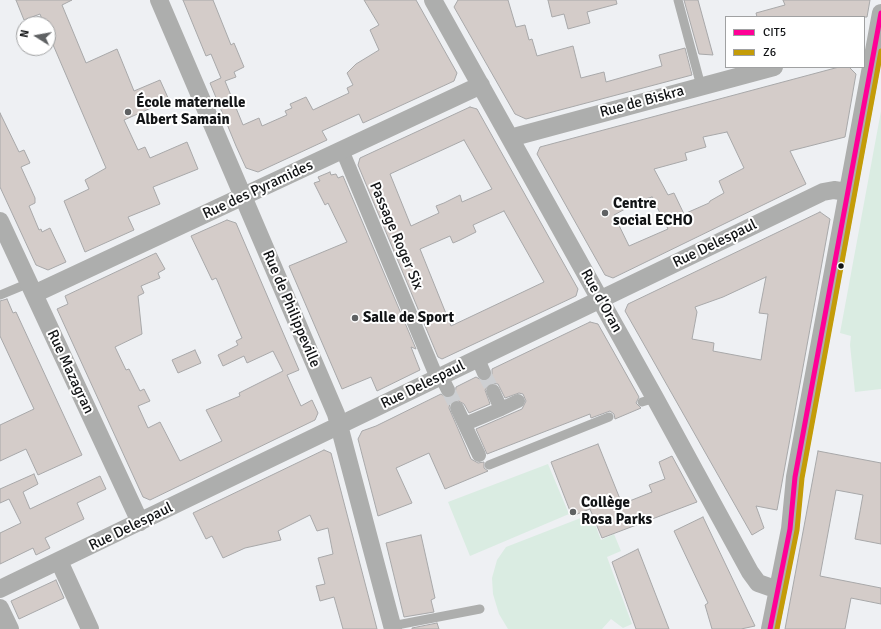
<!DOCTYPE html>
<html>
<head>
<meta charset="utf-8">
<style>
	body { margin:0 }
	#map { position:relative; width:881px; height:629px; overflow:hidden; background:#eef0f3; font-family:Signika,sans-serif }
	canvas { display:block }
	.legend { position:absolute; left:725px; top:16px; width:140px; height:52px; box-sizing:border-box; background:#fff; border:1px solid #a0a1a2; margin:0; padding:5px 7px; list-style:none; font-size:12px; color:#121416 }
	.legend li { display:flex; align-items:center; gap:8px; height:20px }
	.legend b { width:20px; border:1px solid #a0a1a2 }
	.north { position:absolute; left:16px; top:16px; width:40px; height:40px; box-sizing:border-box; background:#fff; border:1px solid #a0a1a2; border-radius:50%; rotate:281deg; font-size:11px; font-weight:700; line-height:16px; text-align:center; color:#121416 }
	.north::after { content:''; display:block; margin:auto; width:14px; height:18px; background:#5f6163; clip-path:polygon(50% 0,100% 100%,50% 72%,0 100%) }
</style>
</head>
<body>
<div id="map">
<canvas width="881" height="629"></canvas>
<ul class="legend">
<li><b style="height:5px;background:#ff0096"></b>CIT5</li>
<li><b style="height:5px;background:#c49c08"></b>Z6</li>
</ul>
<div class="north">N</div>
</div>
<script>
const g = document.querySelector('canvas').getContext('2d');
g.lineJoin = 'round';
function paint(path, color) { g.fillStyle = color; g.fill(path, 'evenodd'); }
const shape = rows => new Path2D(rows.map(r => 'M' + r).join(''));
function trace(path, color, width, dash) { g.strokeStyle = color; g.lineWidth = width; g.lineCap = dash ? 'butt' : 'round'; g.setLineDash(dash || []); g.stroke(path); }
function write(font, color, halo, rows, align = 'center') {
  g.font = font + ' Signika,sans-serif'; g.lineWidth = 4; g.setLineDash([]); g.textBaseline = 'middle'; g.strokeStyle = halo; g.fillStyle = color; for (const [text, x, y, turn = 0] of rows) {
    g.save(); g.translate(x, y); g.rotate((+turn || 0) * Math.PI / 180); g.textAlign = isNaN(turn) ? turn : align; if (halo) g.strokeText(text, 0, 0); g.fillText(text, 0, 0); g.restore();
  }
}
const green = shape([
	[881,111,881,389,855,392,850,345,851,336,840,333],
	[548,464,569,514,470,556,448,502],
	[591,514,601,540,614,534,621,551,607,557,632,624,623,628,611,619,602,629,508,629,499,614,493,594,492,578,497,560,506,547]
]);
const building = shape([
	[16,0,72,0,62,5,86,63,117,49,134,91,160,80,169,100,124,120,138,150,145,147,150,158,187,142,198,169,153,187,160,204,128,217,134,230,85,252,64,201,89,189,85,180,106,168,48,33,48,24,44,24,40,14,24,20,16,0],
	[183,0,213,0,231,45,234,43,244,67,234,72,236,77,225,81,243,125,259,118,262,126,287,115,285,111,292,108,290,104,306,97,313,110,349,93,347,88,353,85,347,73,356,64,379,50,370,30,379,25,364,0,416,0,457,73,454,81,363,123,359,114,322,131,327,140,258,172,246,168,236,146,210,83,221,78,211,54,206,56,183,0],
	[458,0,508,0,516,27,525,25,529,40,532,39,537,56,573,46,581,78,604,72,606,82,662,66,659,55,685,48,692,75,526,119,515,114,454,7,458,0],
	[548,0,616,0,617,4,587,12,590,23,568,29,564,14,552,17,548,0],
	[684,0,698,0,713,55,699,54,684,0],
	[783,0,870,0,867,17,757,17,756,13,785,5,783,0],
	[839,67,849,67,856,74,845,137,790,151,806,184,613,278,605,275,537,154,540,147,839,67],
	[727,132,744,168,719,181,724,193,710,201,709,203,684,214,674,193,668,195,654,169,687,160,685,153,706,147,703,137,727,132],
	[652,197,668,229,629,246,614,215,625,209,626,205,652,197],
	[470,107,477,109,578,289,576,296,442,359,438,357,358,165,360,158,470,107],
	[464,140,492,189,462,202,460,195,444,203,436,206,439,213,411,226,390,174,464,140],
	[504,211,544,282,451,326,420,249,450,236,453,243,460,240,476,232,473,225,504,211],
	[0,113,19,152,24,150,30,163,21,167,35,198,35,203,29,206,39,230,41,229,42,232,50,228,66,262,48,270,36,265,0,187,0,113],
	[330,172,331,175,336,174,338,178,343,176,416,349,411,347,420,370,377,391,371,377,342,389,289,266,347,242,328,203,325,205,314,183,320,181,318,177,330,172],
	[820,212,830,219,777,510,756,506,764,528,752,535,625,311,628,304,820,212],
	[766,277,759,313,768,314,761,360,713,351,714,343,692,339,697,312,695,307,723,297,766,277],
	[227,220,236,223,299,370,287,375,301,406,312,400,318,413,315,420,150,500,143,497,57,309,68,304,65,296,156,253,165,269,158,273,160,278,141,286,144,293,138,296,142,334,115,347,126,370,129,369,140,391,144,389,150,401,138,406,148,428,160,422,180,461,222,441,206,410,240,396,239,393,283,371,273,351,247,363,244,356,223,366,218,355,238,345,236,341,242,338,217,280,216,278,212,280,191,236,227,220],
	[7,299,13,313,16,312,82,455,38,475,26,449,0,461,0,425,34,409,0,336,0,301,7,299],
	[590,322,598,324,639,397,636,403,641,408,615,419,614,414,610,411,591,418,590,414,487,454,476,429,522,409,526,401,523,394,519,393,505,398,498,384,490,383,485,390,490,404,469,413,464,404,457,400,450,403,449,408,471,459,478,463,484,462,484,468,488,471,445,489,429,453,396,468,412,503,378,516,358,439,362,431,376,426,441,394,447,398,451,398,455,394,456,387,476,377,483,381,488,381,492,374,492,369,590,322],
	[195,350,201,363,178,373,172,360,195,350],
	[598,444,622,504,652,492,649,485,665,479,659,462,672,456,697,502,602,538,590,509,572,516,551,462,598,444],
	[324,450,331,453,377,629,343,629,334,597,320,601,316,586,325,584,318,558,333,554,328,528,317,531,310,515,278,531,281,540,245,548,223,558,212,536,206,539,193,513,324,450],
	[818,451,881,463,881,544,855,539,863,495,836,490,820,576,881,588,881,604,851,598,845,629,785,629,818,451],
	[34,474,38,484,23,492,30,509,100,476,106,489,77,503,84,519,45,538,50,548,36,555,33,548,0,564,0,533,21,523,9,499,0,503,0,489,34,474],
	[703,517,755,626,741,629,712,629,705,605,708,603,674,531,703,517],
	[421,535,435,598,431,600,434,612,404,617,386,543,421,535],
	[638,549,669,629,636,629,612,562,638,549],
	[56,580,64,598,19,619,11,601,56,580],
	[437,623,439,629,412,629,412,628,437,623]
]);
const pedestrianTunnel = shape([
	[484,373,493,391],
	[448,390,457,408]
]);
const service = shape([
	[678,0,701,86],
	[0,295,29,283],
	[642,402,655,398],
	[489,465,609,417],
	[392,626,480,609]
]);
const pedestrian = shape([
	[342,150,437,378],
	[478,359,484,373],
	[441,376,448,390],
	[493,391,501,409,518,401],
	[457,408,479,455],
	[465,424,501,409]
]);
const minor = shape([
	[159,0,336,414,393,629],
	[433,0,655,398,750,572,758,583,778,590],
	[510,138,774,67],
	[0,221,140,522],
	[34,294,481,85],
	[59,561,90,629],
	[0,589,823,192,834,190,847,192],
	[0,608,10,629],
	[770,629,790,529,795,477,881,13]
]);
const bus1 = shape([
	[770,629,790,529,795,477,881,13]
]);
const bus2 = shape([
	[777,629,797,530,802,478,881,51]
]);
const markers = [
	[128,112,4,"#5f6163"],
	[605,213,4,"#5f6163"],
	[841,266,3.5,"#121416"],
	[355,318,4,"#5f6163"],
	[573,512,4,"#5f6163"]
];
const streetNames = [
	["Rue de Biskra",642,102,-15],
	["Rue des Pyramides",258,190,-25],
	["Passage Roger Six",396,236,67],
	["Rue Delespaul",715,244,-26],
	["Rue d'Oran",601,301,61],
	["Rue de Philippeville",291,309,67],
	["Rue Mazagran",70,372,65],
	["Rue Delespaul",423,385,-26],
	["Rue Delespaul",131,527,-26]
];
const poiNames = [
	["École maternelle",136,103],
	["Albert Samain",136,120],
	["Centre",613,204],
	["social ECHO",613,221],
	["Salle de Sport",363,318],
	["Collège",581,503],
	["Rosa Parks",581,520]
];
paint(green, '#daece2');
paint(building, '#d4ccc9');
trace(building, '#a8a8a9', 1);
trace(pedestrianTunnel, '#cdcfd2', 14, [14, 7]);
trace(service, '#adaead', 9);
trace(pedestrian, '#adaead', 14);
trace(minor, '#adaead', 18);
trace(bus1, '#ff0096', 5);
trace(bus2, '#c49c08', 5);
for (const [x, y, r, color] of markers) { const dot = new Path2D(); dot.arc(x, y, r, 0, 2 * Math.PI); g.fillStyle = color; g.fill(dot); trace(dot, '#fff', 1.5); }
write('15px', '#121416', '#fff', streetNames);
write('bold 15px', '#121416', '#fff', poiNames, 'left');
</script>
</body>
</html>
